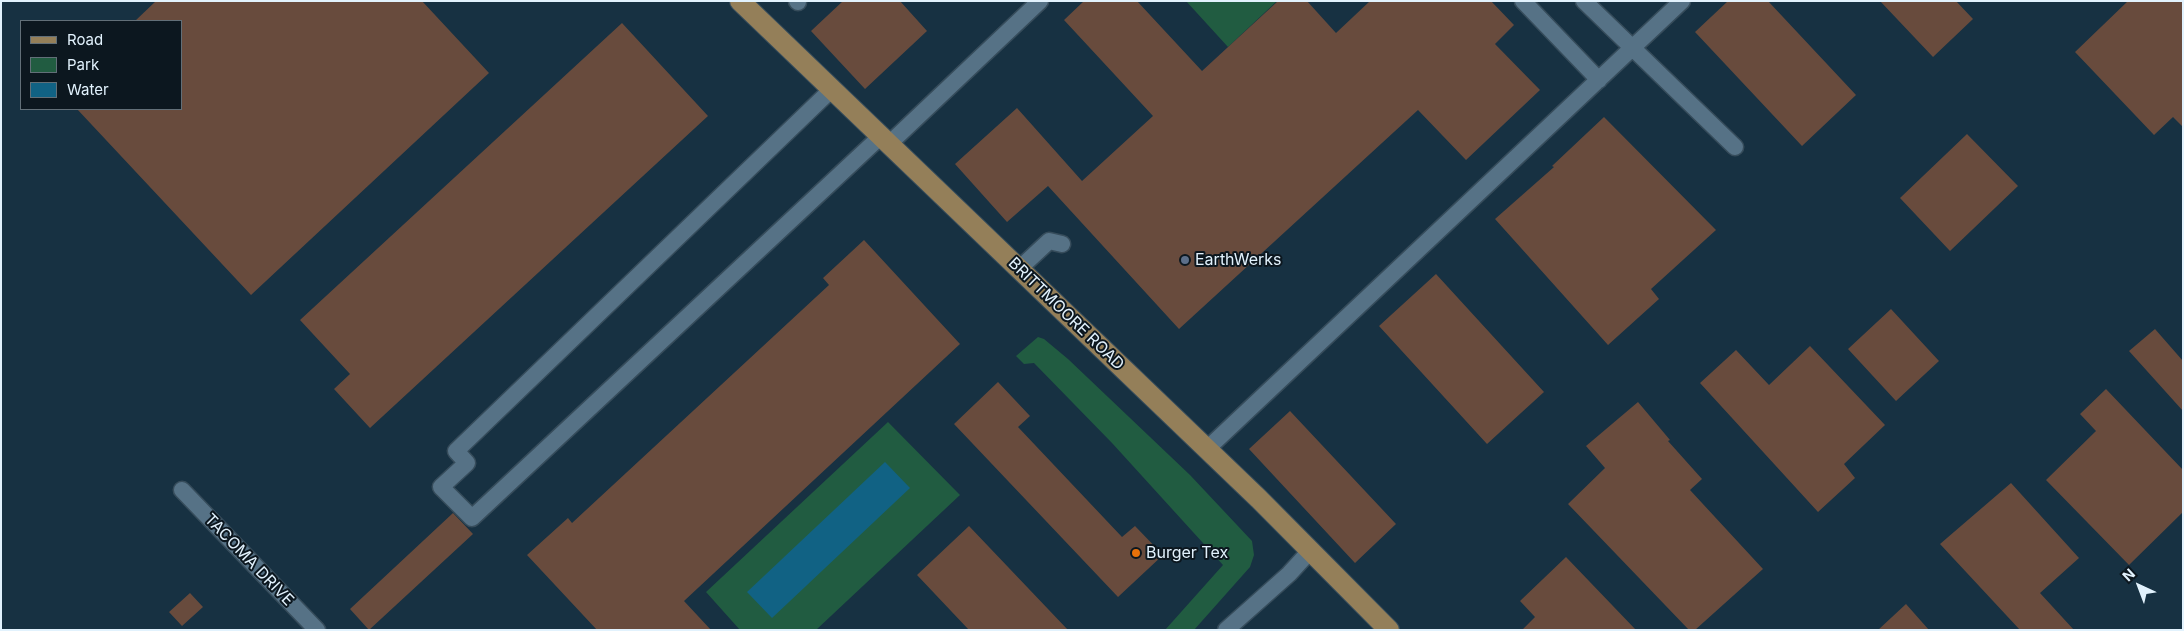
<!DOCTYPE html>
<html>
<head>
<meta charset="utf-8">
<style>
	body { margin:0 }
	#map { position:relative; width:2184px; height:631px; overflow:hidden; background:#173142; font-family:Inter,sans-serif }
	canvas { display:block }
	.frame { position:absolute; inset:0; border:2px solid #e2f2fd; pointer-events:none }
	.legend { position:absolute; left:20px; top:20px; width:162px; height:90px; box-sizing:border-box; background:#0c171f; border:1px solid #626f78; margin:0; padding:6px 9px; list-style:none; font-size:15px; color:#e2f2fd }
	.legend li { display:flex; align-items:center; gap:10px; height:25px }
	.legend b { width:25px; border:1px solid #626f78 }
	.north { position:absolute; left:2114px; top:561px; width:50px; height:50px; -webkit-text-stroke:4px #0c171f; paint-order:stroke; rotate:317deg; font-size:14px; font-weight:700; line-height:20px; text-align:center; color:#e2f2fd }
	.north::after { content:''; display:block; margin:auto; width:18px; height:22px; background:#e2f2fd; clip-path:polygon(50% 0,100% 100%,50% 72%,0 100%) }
</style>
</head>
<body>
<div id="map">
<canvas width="2184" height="631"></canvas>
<div class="frame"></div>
<ul class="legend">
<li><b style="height:6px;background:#947f59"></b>Road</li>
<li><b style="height:14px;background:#215c41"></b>Park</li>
<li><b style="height:14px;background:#116284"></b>Water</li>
</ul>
<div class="north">N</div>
</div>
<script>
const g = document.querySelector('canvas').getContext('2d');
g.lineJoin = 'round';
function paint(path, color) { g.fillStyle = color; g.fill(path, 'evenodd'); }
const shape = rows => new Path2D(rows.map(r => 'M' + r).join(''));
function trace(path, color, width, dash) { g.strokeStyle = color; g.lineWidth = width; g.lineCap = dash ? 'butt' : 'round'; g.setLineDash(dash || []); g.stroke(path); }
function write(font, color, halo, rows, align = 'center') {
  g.font = font + ' Inter,sans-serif'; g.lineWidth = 4; g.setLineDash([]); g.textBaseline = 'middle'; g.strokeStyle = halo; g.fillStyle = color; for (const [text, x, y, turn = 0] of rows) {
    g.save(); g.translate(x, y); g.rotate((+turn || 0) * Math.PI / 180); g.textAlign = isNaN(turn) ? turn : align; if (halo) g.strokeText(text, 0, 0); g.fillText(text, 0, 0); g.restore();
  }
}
const green = shape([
	[1186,1,1239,2,1277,1,1228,47],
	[1038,337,1044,339,1068,359,1190,475,1252,541,1254,555,1250,567,1194,630,1165,630,1223,565,1112,443,1034,363,1024,364,1016,356],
	[888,422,960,495,816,630,740,630,706,592]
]);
const water = shape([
	[885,462,910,488,772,618,747,592]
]);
const building = shape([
	[156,1,422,1,489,73,251,295,77,109,181,109,181,21,135,21],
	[843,1,900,1,927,31,865,89,811,31],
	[1084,1,1137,1,1202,71,1278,1,1307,1,1336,33,1370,1,1491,1,1514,25,1495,44,1540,90,1466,160,1418,110,1179,329,1048,186,1007,222,955,164,1017,108,1082,181,1153,116,1064,20],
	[1728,1,1768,1,1856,95,1802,146,1695,32],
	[1880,1,1956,1,1973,19,1933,57],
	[2128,1,2183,1,2183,127,2173,117,2154,135,2075,52],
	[622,23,708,116,370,428,334,389,350,374,300,320],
	[1604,117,1716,230,1651,289,1659,299,1608,345,1495,219,1554,167,1552,166],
	[1967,134,2018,186,1950,251,1900,198],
	[864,240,960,344,684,601,711,630,597,630,527,555,568,518,572,523,829,285,823,278],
	[1436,274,1544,392,1487,444,1379,326],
	[1891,309,1939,361,1896,401,1848,349],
	[2155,329,2183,361,2183,411,2129,351],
	[1810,346,1885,425,1844,464,1855,478,1818,512,1700,383,1736,350,1769,385],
	[998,382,1030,416,1018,427,1122,537,1135,526,1163,555,1118,597,954,424],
	[2106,389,2183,470,2183,512,2129,565,2046,480,2096,431,2080,414],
	[1638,402,1670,440,1668,441,1702,479,1690,490,1763,569,1695,630,1689,630,1568,504,1605,468,1586,446],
	[1290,411,1396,524,1355,563,1249,449],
	[2011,483,2079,558,2040,593,2074,630,2020,630,1940,544],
	[453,513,473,534,369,630,350,609],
	[969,526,1068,630,969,630,917,575],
	[1566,557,1636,630,1522,630,1535,617,1520,601],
	[190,593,203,607,182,626,169,612],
	[1906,604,1929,630,1878,630]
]);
const minor = shape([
	[797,1,798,2],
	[1523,1,1599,80],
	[1584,1,1735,147],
	[832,89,456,451,467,463,441,487,472,518,881,136],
	[889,144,1040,1],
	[1019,269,1049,241,1062,244],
	[1207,449,1682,1],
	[182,490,317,630],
	[1226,630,1289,574,1310,551]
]);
const major = shape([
	[740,1,1259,499,1389,630]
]);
const markers = [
	[1185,260,5,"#5c6f8a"],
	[1136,553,5,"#e8710a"]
];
const poiNames = [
	["EarthWerks",1195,260],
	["Burger Tex",1146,553]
];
const streetNames = [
	["BRITTMOORE ROAD",1066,314,44],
	["TACOMA DRIVE",249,560,46]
];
paint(green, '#215c41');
paint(water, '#116284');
paint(building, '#684b3d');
trace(minor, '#364c5b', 19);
trace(major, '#364c5b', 22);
trace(minor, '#567286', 16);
trace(major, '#947f59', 20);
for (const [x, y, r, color] of markers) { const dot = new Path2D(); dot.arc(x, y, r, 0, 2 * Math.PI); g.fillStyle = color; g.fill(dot); trace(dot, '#0c171f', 2); }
write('16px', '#e2f2fd', '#0c171f', poiNames, 'left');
write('16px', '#e2f2fd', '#0c171f', streetNames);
</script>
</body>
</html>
